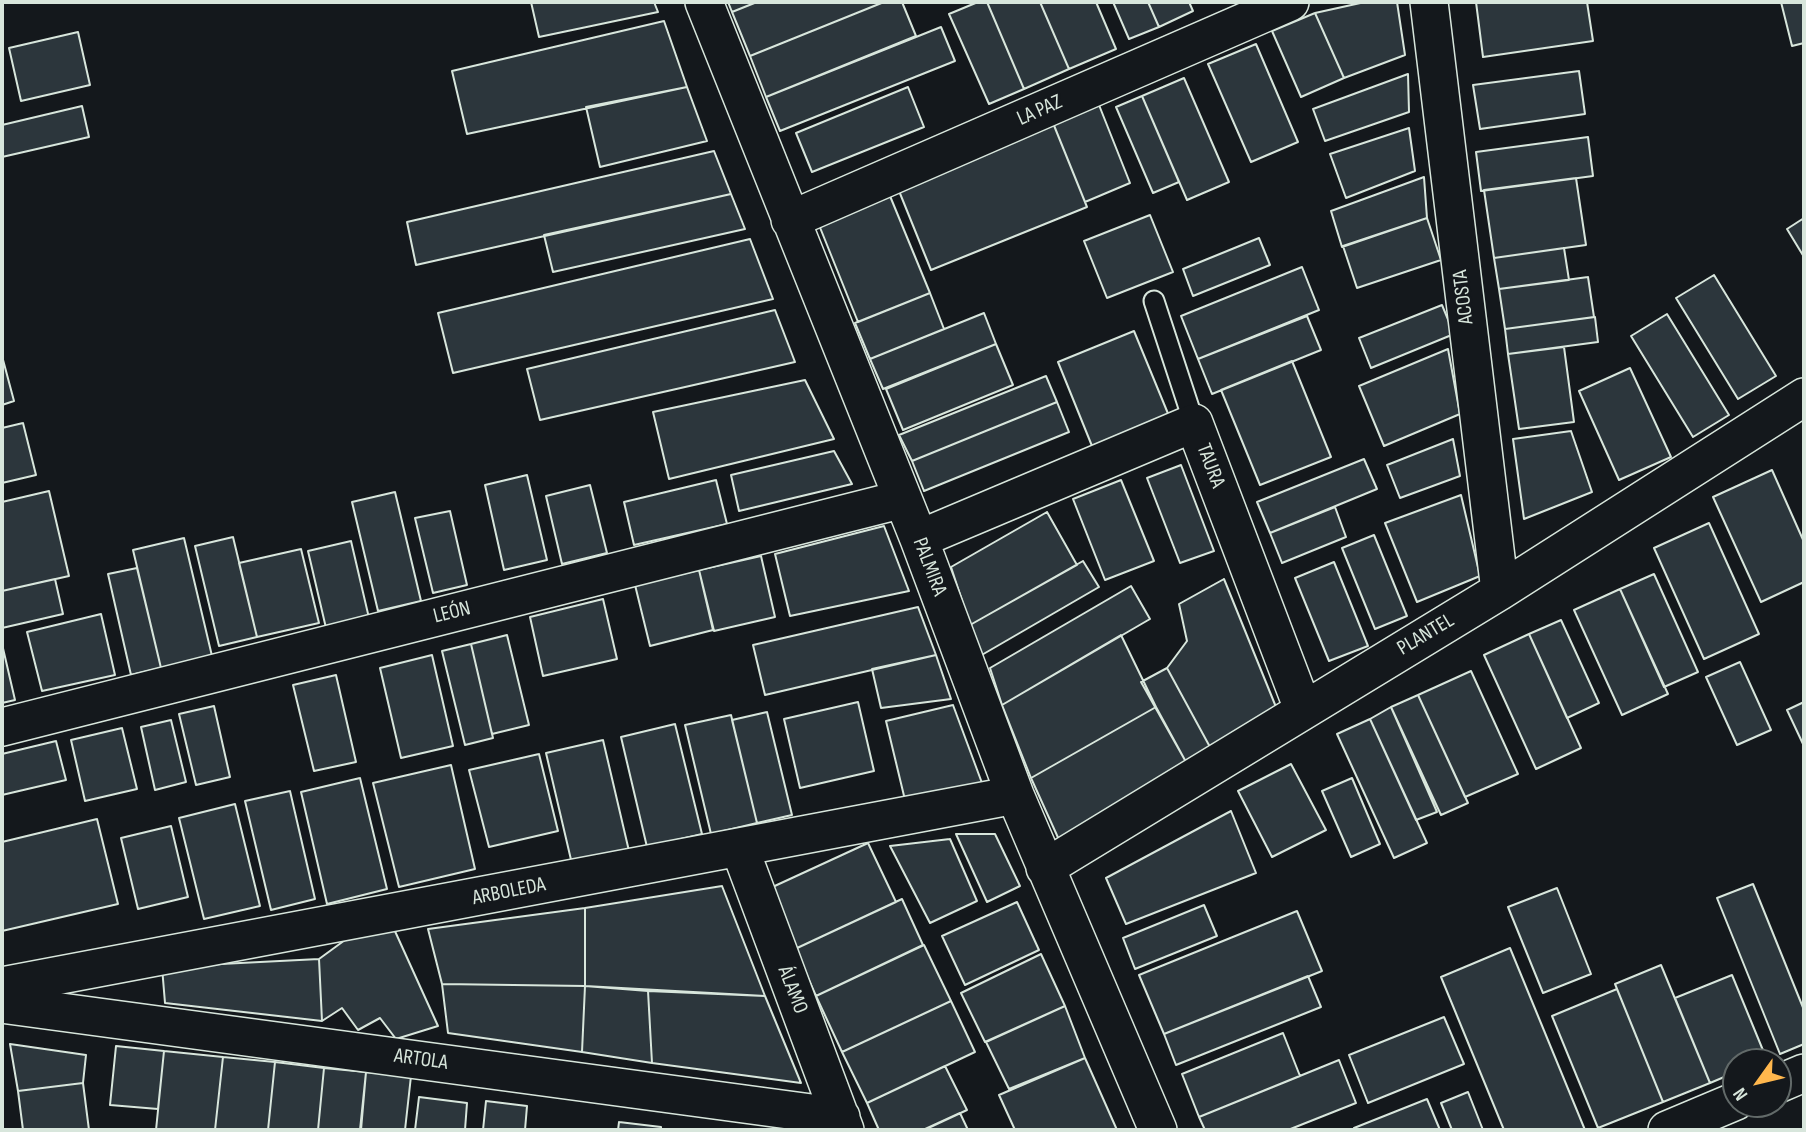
<!DOCTYPE html>
<html>
<head>
<meta charset="utf-8">
<style>
	body { margin:0 }
	#map { position:relative; width:1806px; height:1132px; overflow:hidden; background:#14181c; font-family:"Sofia Sans Condensed",sans-serif }
	canvas { display:block }
	.frame { position:absolute; inset:0; border:4px solid #d8e6dc; pointer-events:none }
	.north { position:absolute; left:1722px; top:1048px; width:70px; height:70px; box-sizing:border-box; background:#14181c; border:2px solid #626a69; border-radius:50%; rotate:236deg; font-size:19px; font-weight:700; line-height:28px; text-align:center; color:#d8e6dc }
	.north::after { content:''; display:block; margin:auto; width:24px; height:32px; background:#ffb74d; clip-path:polygon(50% 0,100% 100%,50% 72%,0 100%) }
</style>
</head>
<body>
<div id="map">
<canvas width="1806" height="1132"></canvas>
<div class="frame"></div>
<div class="north">N</div>
</div>
<script>
const g = document.querySelector('canvas').getContext('2d');
g.lineJoin = 'round';
function paint(path, color) { g.fillStyle = color; g.fill(path, 'evenodd'); }
const shape = rows => new Path2D(rows.map(r => 'M' + r).join(''));
function trace(path, color, width, dash) { g.strokeStyle = color; g.lineWidth = width; g.lineCap = dash ? 'butt' : 'round'; g.setLineDash(dash || []); g.stroke(path); }
function write(font, color, halo, rows, align = 'center') {
  g.font = font + ' "Sofia Sans Condensed",sans-serif'; g.lineWidth = 5; g.setLineDash([]); g.textBaseline = 'middle'; g.strokeStyle = halo; g.fillStyle = color; for (const [text, x, y, turn = 0] of rows) {
    g.save(); g.translate(x, y); g.rotate((+turn || 0) * Math.PI / 180); g.textAlign = isNaN(turn) ? turn : align; if (halo) g.strokeText(text, 0, 0); g.fillText(text, 0, 0); g.restore();
  }
}
const building = shape([
	[531,2,654,2,658,12,539,37,531,2],
	[728,2,757,2,732,12,728,2],
	[757,2,884,2,750,56,732,12,757,2],
	[884,2,902,2,916,36,766,97,750,56,884,2],
	[978,2,987,2,1024,89,989,104,949,14,978,2],
	[987,2,1040,2,1069,69,1024,89,987,2],
	[1040,2,1096,2,1116,49,1069,69,1040,2],
	[1113,2,1148,2,1159,27,1129,39,1113,2],
	[1148,2,1189,2,1193,11,1159,27,1148,2],
	[1365,2,1397,2,1405,55,1344,78,1315,13,1365,2],
	[1476,2,1587,2,1593,41,1483,57,1476,2],
	[1781,2,1804,2,1804,43,1792,46,1781,2],
	[1315,13,1344,78,1301,97,1272,31,1315,13],
	[664,21,687,87,467,134,452,71,664,21],
	[941,27,955,61,780,131,766,97,941,27],
	[78,32,90,85,21,101,9,48,78,32],
	[1256,44,1298,142,1251,162,1208,64,1256,44],
	[1579,71,1585,114,1480,129,1473,85,1579,71],
	[1408,74,1409,112,1325,141,1313,109,1408,74],
	[1184,78,1229,182,1187,200,1142,96,1184,78],
	[687,87,707,141,600,167,586,107,687,87],
	[908,87,924,127,812,172,796,133,908,87],
	[1142,96,1179,182,1153,193,1116,107,1142,96],
	[1099,105,1130,183,1085,202,1053,123,1099,105],
	[82,106,89,137,2,157,2,125,82,106],
	[1053,123,1087,207,931,270,897,186,1053,123],
	[1409,128,1415,171,1346,198,1330,154,1409,128],
	[1588,137,1593,176,1481,191,1476,152,1588,137],
	[714,151,731,194,416,265,407,222,714,151],
	[1424,177,1427,218,1342,247,1331,211,1424,177],
	[1576,178,1586,245,1494,258,1484,190,1576,178],
	[731,194,745,229,553,272,544,235,731,194],
	[890,196,930,293,858,322,819,225,890,196],
	[1150,215,1173,272,1107,298,1084,241,1150,215],
	[1427,218,1441,260,1357,288,1343,246,1427,218],
	[1804,218,1804,257,1787,229,1804,218],
	[1259,238,1270,265,1193,296,1183,269,1259,238],
	[750,239,773,299,453,373,438,313,750,239],
	[1564,248,1569,280,1499,289,1494,258,1564,248],
	[1302,267,1319,310,1198,359,1181,316,1302,267],
	[1714,275,1776,376,1738,399,1676,298,1714,275],
	[1588,277,1594,317,1505,329,1499,289,1588,277],
	[930,293,944,329,870,359,855,323,930,293],
	[1442,305,1454,334,1371,368,1359,338,1442,305],
	[775,310,795,362,540,420,527,369,775,310],
	[984,313,996,344,883,389,870,359,984,313],
	[1667,314,1729,415,1693,437,1631,336,1667,314],
	[1307,316,1321,350,1212,394,1198,359,1307,316],
	[1595,317,1598,342,1508,354,1505,329,1595,317],
	[1134,331,1169,416,1092,446,1058,362,1134,331],
	[996,344,1013,385,903,430,886,389,996,344],
	[1564,347,1574,422,1519,429,1508,354,1564,347],
	[1448,349,1460,414,1384,446,1359,386,1448,349],
	[2,356,14,401,2,405,2,356],
	[1292,361,1331,457,1260,485,1221,390,1292,361],
	[1630,368,1671,457,1619,480,1579,391,1630,368],
	[1046,376,1057,402,912,461,899,435,1046,376],
	[805,380,834,439,669,479,653,412,805,380],
	[1057,402,1069,432,924,491,912,461,1057,402],
	[23,423,36,475,2,483,2,428,23,423],
	[1571,431,1592,492,1524,519,1513,439,1571,431],
	[1453,439,1460,476,1400,498,1387,465,1453,439],
	[834,451,852,484,739,511,731,475,834,451],
	[1364,459,1377,489,1270,533,1257,502,1364,459],
	[1181,465,1214,551,1180,563,1147,478,1181,465],
	[1772,470,1804,542,1804,582,1761,602,1713,497,1772,470],
	[527,475,547,560,504,570,485,485,527,475],
	[716,480,727,524,634,545,624,502,716,480],
	[1121,480,1154,561,1105,580,1073,499,1121,480],
	[590,485,607,553,562,564,546,496,590,485],
	[49,491,69,576,2,591,2,502,49,491],
	[395,492,421,601,378,611,352,502,395,492],
	[1461,495,1480,576,1417,602,1385,523,1461,495],
	[1335,507,1346,537,1282,563,1270,533,1335,507],
	[450,511,467,585,433,593,415,518,450,511],
	[1047,512,1077,565,970,625,951,567,1047,512],
	[1709,523,1759,634,1704,659,1654,548,1709,523],
	[884,526,909,591,790,616,775,554,884,526],
	[1374,535,1407,616,1375,629,1342,548,1374,535],
	[233,537,257,637,219,646,195,546,233,537],
	[184,538,212,656,161,668,133,550,184,538],
	[351,541,369,618,326,628,308,551,351,541],
	[301,549,319,623,257,637,239,563,301,549],
	[761,556,775,617,714,631,699,570,761,556],
	[1083,561,1099,587,980,656,970,625,1083,561],
	[1334,562,1368,646,1329,661,1295,578,1334,562],
	[137,568,161,668,131,675,108,574,137,568],
	[699,570,713,630,650,646,635,585,699,570],
	[1654,574,1698,672,1664,687,1620,589,1654,574],
	[55,579,63,614,2,628,2,591,55,579],
	[1224,579,1276,707,1210,747,1167,668,1187,641,1179,604,1224,579],
	[1131,586,1150,619,1002,705,990,668,1131,586],
	[1620,589,1668,694,1622,715,1574,610,1620,589],
	[603,599,617,659,543,676,530,617,603,599],
	[918,607,936,655,765,695,753,645,918,607],
	[101,614,115,675,42,691,27,632,101,614],
	[1561,620,1599,703,1567,718,1529,634,1561,620],
	[1529,634,1581,748,1536,769,1484,655,1529,634],
	[507,635,529,725,492,734,471,644,507,635],
	[1121,635,1156,707,1031,778,1002,705,1121,635],
	[2,644,15,700,2,703,2,644],
	[471,644,493,738,465,745,442,651,471,644],
	[432,655,453,746,401,758,380,668,432,655],
	[936,655,951,699,881,708,872,669,936,655],
	[1740,662,1771,730,1737,745,1706,677,1740,662],
	[1167,668,1210,747,1186,762,1141,682,1167,668],
	[1471,671,1518,774,1465,797,1418,695,1471,671],
	[336,675,356,762,314,771,293,685,336,675],
	[1418,695,1468,803,1441,815,1391,707,1418,695],
	[858,702,874,771,800,788,784,719,858,702],
	[1804,702,1804,743,1803,744,1787,710,1804,702],
	[953,705,982,783,905,800,886,721,953,705],
	[214,706,230,777,196,785,179,714,214,706],
	[1156,707,1186,762,1060,842,1031,778,1156,707],
	[1391,707,1437,812,1416,820,1370,719,1391,707],
	[767,712,792,815,757,823,732,720,767,712],
	[731,715,757,823,711,834,685,725,731,715],
	[1370,719,1427,843,1394,858,1337,734,1370,719],
	[171,720,186,782,155,790,141,727,171,720],
	[675,724,702,834,647,847,621,737,675,724],
	[122,728,137,789,85,801,71,740,122,728],
	[603,740,629,851,572,864,546,753,603,740],
	[56,741,66,780,2,795,2,754,56,741],
	[539,754,558,831,489,847,469,770,539,754],
	[1291,764,1326,830,1272,857,1238,791,1291,764],
	[451,765,475,869,399,887,373,783,451,765],
	[360,778,387,889,327,904,301,792,360,778],
	[1352,778,1380,844,1351,857,1322,791,1352,778],
	[290,791,315,899,271,910,245,801,290,791],
	[235,804,260,906,204,919,179,818,235,804],
	[1231,811,1256,873,1126,924,1106,878,1231,811],
	[97,819,118,904,2,931,2,842,97,819],
	[171,826,188,897,138,909,121,838,171,826],
	[956,834,995,834,1020,886,987,902,956,834],
	[950,839,977,901,930,923,890,846,950,839],
	[868,843,896,902,795,949,766,890,868,843],
	[1753,884,1804,1010,1804,1044,1780,1054,1717,898,1753,884],
	[722,886,765,996,585,986,585,908,722,886],
	[1557,888,1591,974,1543,993,1508,907,1557,888],
	[902,899,923,945,816,996,795,949,902,899],
	[1017,902,1039,950,965,985,942,936,1017,902],
	[1204,905,1217,936,1135,969,1123,938,1204,905],
	[585,908,585,986,442,984,428,929,585,908],
	[1297,911,1322,971,1164,1034,1139,975,1297,911],
	[394,929,438,1026,396,1039,380,1018,358,1030,342,1008,322,1021,319,959,345,940,394,929],
	[924,945,951,1001,842,1052,816,996,924,945],
	[1510,948,1585,1130,1504,1130,1441,977,1510,948],
	[1041,954,1065,1006,985,1042,961,993,1041,954],
	[319,959,322,1021,165,1003,162,967,319,959],
	[1661,965,1710,1083,1663,1102,1615,984,1661,965],
	[1732,975,1767,1060,1736,1062,1736,1072,1710,1083,1675,998,1732,975],
	[1308,976,1321,1007,1176,1065,1164,1034,1308,976],
	[442,984,585,986,582,1052,448,1033,442,984],
	[585,986,648,991,652,1063,582,1052,585,986],
	[1617,989,1663,1102,1598,1128,1552,1016,1617,989],
	[648,991,765,996,801,1083,652,1063,648,991],
	[951,1001,975,1052,867,1103,842,1052,951,1001],
	[1065,1006,1085,1058,1009,1089,986,1042,1065,1006],
	[1444,1017,1464,1064,1368,1103,1349,1055,1444,1017],
	[1283,1033,1300,1076,1199,1117,1182,1074,1283,1033],
	[10,1044,86,1055,83,1083,18,1091,10,1044],
	[116,1046,164,1051,158,1109,110,1105,116,1046],
	[164,1051,223,1057,215,1130,156,1130,164,1051],
	[223,1057,275,1062,268,1130,215,1130,223,1057],
	[1085,1058,1117,1130,1015,1130,999,1095,1085,1058],
	[1339,1060,1356,1103,1288,1130,1205,1130,1199,1117,1339,1060],
	[275,1062,324,1068,318,1130,268,1130,275,1062],
	[945,1066,967,1110,924,1130,879,1130,867,1103,945,1066],
	[324,1068,366,1072,361,1130,318,1130,324,1068],
	[366,1072,411,1076,405,1130,360,1130,366,1072],
	[83,1083,89,1130,23,1130,18,1091,83,1083],
	[1468,1092,1483,1130,1452,1130,1441,1103,1468,1092],
	[419,1097,467,1103,465,1130,415,1130,419,1097],
	[1427,1099,1440,1130,1355,1130,1354,1128,1427,1099],
	[486,1101,527,1106,525,1130,483,1130,486,1101],
	[960,1113,968,1130,923,1130,960,1113],
	[619,1122,661,1127,661,1130,618,1130,619,1122]
]);
const service = shape([
	[1154,301,1194,423]
]);
const minor = shape([
	[704,2,919,539,1015,795,1158,1130],
	[1429,2,1500,591],
	[790,220,1290,2],
	[919,539,1194,423,1303,709],
	[2,727,903,499],
	[740,849,845,1130],
	[1045,868,1500,591,1804,397],
	[2,986,1015,795],
	[2,1004,841,1117],
	[1778,1084,1804,1073],
	[1667,1130,1736,1101]
]);
const streetNames = [
	["LA PAZ",1040,111,-24],
	["ACOSTA",1464,297,-97],
	["TAURA",1210,466,69],
	["PALMIRA",929,567,69],
	["LEÓN",452,613,-14],
	["PLANTEL",1426,635,-31],
	["ARBOLEDA",509,892,-11],
	["ÁLAMO",792,990,69],
	["ARTOLA",421,1060,8]
];
paint(building, '#2c363c');
trace(building, '#d8e6dc', 2);
trace(service, '#d8e6dc', 23);
trace(minor, '#d8e6dc', 40);
trace(service, '#14181c', 19);
trace(minor, '#14181c', 37);
write('21px', '#d8e6dc', '#14181c', streetNames);
</script>
</body>
</html>
